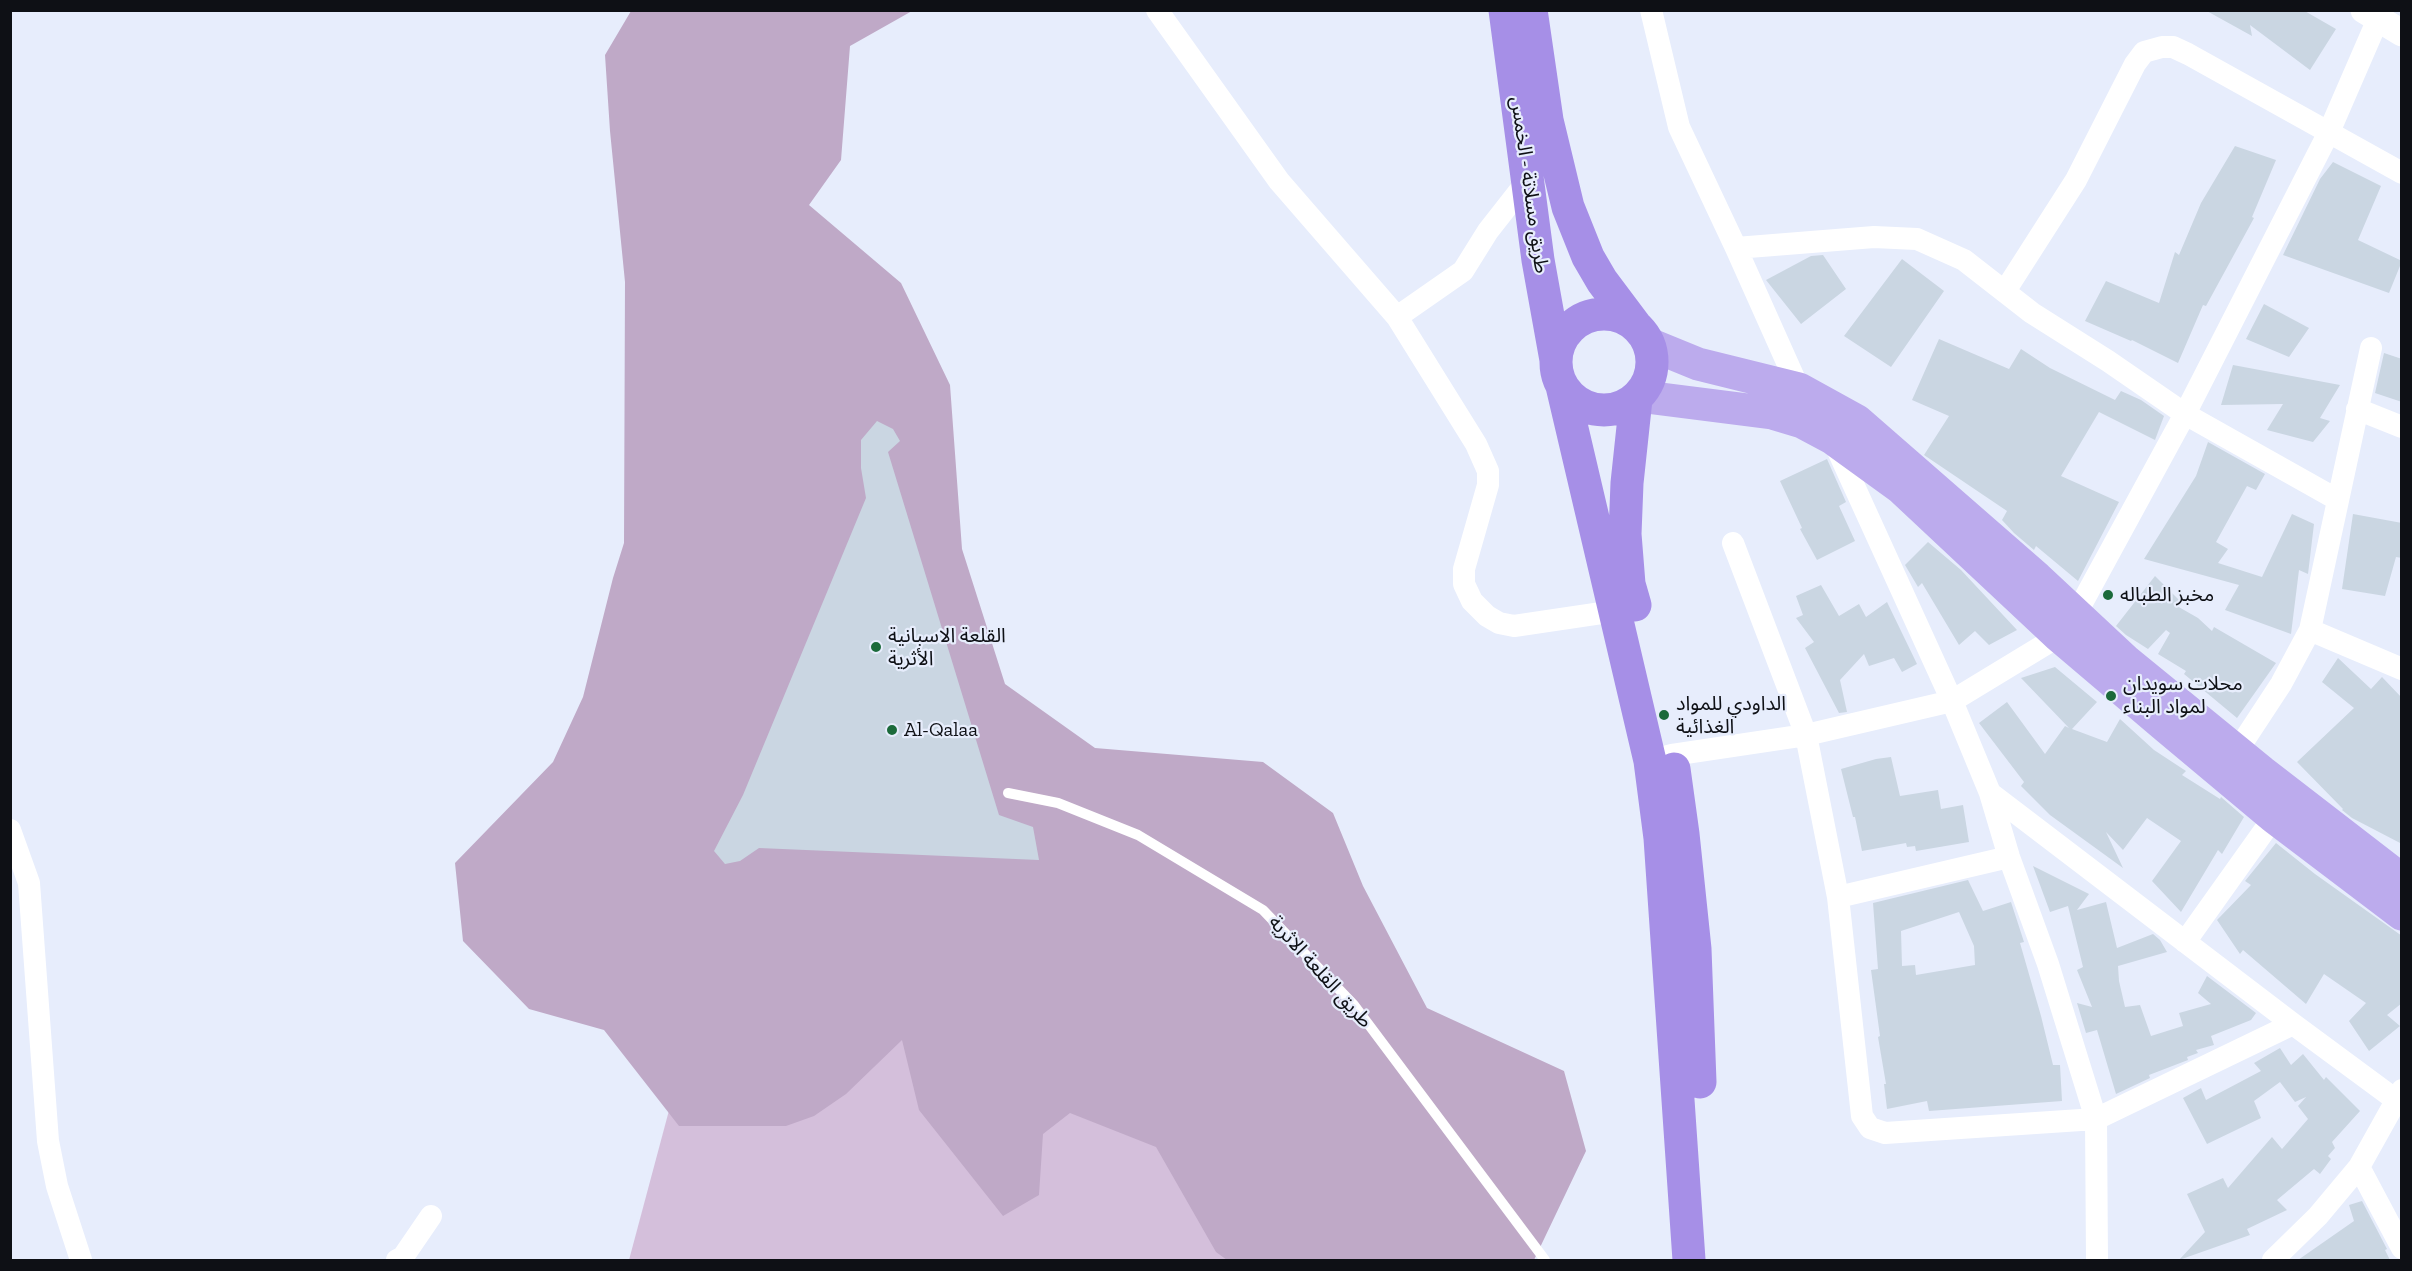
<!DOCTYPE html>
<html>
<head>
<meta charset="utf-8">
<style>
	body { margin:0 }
	#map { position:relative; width:2412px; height:1271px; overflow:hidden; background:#e7edfc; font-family:"Zilla Slab",serif }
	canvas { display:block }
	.frame { position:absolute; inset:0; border:12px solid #0e1015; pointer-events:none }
</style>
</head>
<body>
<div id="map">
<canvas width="2412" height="1271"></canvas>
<div class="frame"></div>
</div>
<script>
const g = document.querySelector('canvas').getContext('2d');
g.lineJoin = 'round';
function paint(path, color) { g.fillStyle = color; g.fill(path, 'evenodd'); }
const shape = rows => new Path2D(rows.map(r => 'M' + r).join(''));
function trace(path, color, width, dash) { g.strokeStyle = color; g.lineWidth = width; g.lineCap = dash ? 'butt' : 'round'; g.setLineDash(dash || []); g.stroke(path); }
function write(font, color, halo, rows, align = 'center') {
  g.font = font + ' "Zilla Slab","Noto Sans Arabic",serif'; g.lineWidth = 4.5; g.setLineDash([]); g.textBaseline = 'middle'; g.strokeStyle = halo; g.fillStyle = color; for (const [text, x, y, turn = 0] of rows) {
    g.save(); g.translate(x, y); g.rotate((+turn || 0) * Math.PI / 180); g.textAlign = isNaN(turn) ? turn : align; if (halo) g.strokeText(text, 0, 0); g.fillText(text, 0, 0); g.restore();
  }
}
const green = shape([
	[911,924,1512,1260,629,1260,675,1088]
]);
const forest = shape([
	[631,11,912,11,850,46,841,160,809,205,901,283,950,385,962,549,1005,684,1095,748,1263,762,1333,813,1363,886,1427,1008,1564,1071,1586,1151,1534,1260,1227,1260,1216,1252,1156,1147,1070,1113,1043,1134,1039,1195,1003,1216,919,1110,902,1040,846,1094,814,1116,786,1126,679,1126,604,1030,529,1009,463,941,455,863,553,762,583,697,613,578,624,543,625,282,610,131,605,55]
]);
const building = shape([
	[2205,10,2303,10,2336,29,2310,70,2250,25,2252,36],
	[2235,146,2276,160,2252,217,2254,218,2206,306,2203,305,2178,363,2132,340,2131,341,2085,321,2106,281,2159,303,2175,252,2179,255,2201,203],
	[2333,162,2381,186,2358,240,2402,261,2389,293,2283,255,2320,179],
	[1823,255,1846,289,1801,324,1766,280,1811,256],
	[1902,259,1944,291,1891,367,1844,336],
	[2264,304,2309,328,2289,357,2246,339],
	[1939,339,2009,369,2021,349,2050,368,2115,400,2121,391,2141,400,2164,416,2155,440,2099,412,2061,476,2119,502,2078,581,2036,546,2034,550,2014,533,2002,520,2007,511,1924,455,1949,416,1912,400],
	[2384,353,2402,359,2402,402,2375,393],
	[2233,365,2340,385,2320,418,2330,421,2313,442,2267,430,2283,404,2221,405],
	[877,421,893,429,900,441,888,452,999,815,1033,827,1039,860,759,848,740,861,725,864,714,851,743,795,866,498,861,468,861,440],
	[2208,442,2265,474,2256,490,2247,486,2216,542,2228,549,2218,563,2262,577,2292,514,2314,524,2308,574,2299,570,2291,634,2225,610,2239,585,2144,559,2196,476],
	[1827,459,1846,502,1839,506,1855,541,1817,560,1800,529,1802,528,1780,481],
	[2353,514,2402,523,2402,558,2396,557,2385,596,2342,589],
	[1928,542,1961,570,2017,630,1989,645,1975,631,1959,645,1922,583,1918,587,1905,565],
	[2155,576,2179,600,2177,606,2198,618,2212,631,2214,627,2276,663,2237,718,2184,674,2186,671,2158,654,2170,633,2166,630,2148,649,2126,635,2116,626],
	[1821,585,1839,616,1859,604,1866,617,1887,602,1917,664,1902,672,1894,658,1869,666,1864,654,1840,680,1847,712,1839,713,1805,648,1814,642,1796,618,1803,615,1796,596],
	[2338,658,2371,689,2382,677,2402,698,2402,844,2352,818,2342,810,2343,809,2297,762,2354,708,2322,682],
	[2055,667,2097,702,2072,729,2107,742,2120,719,2154,750,2186,771,2182,775,2220,799,2221,797,2244,817,2222,854,2218,850,2181,912,2152,881,2181,841,2147,818,2123,850,2106,832,2123,868,2050,815,2021,786,2024,782,1979,723,2007,702,2045,754,2065,726,2069,728,2021,678],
	[1891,757,1900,796,1938,790,1941,809,1963,805,1969,842,1916,851,1915,846,1907,847,1906,843,1862,851,1855,817,1853,817,1841,769,1876,759],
	[2276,843,2315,874,2402,936,2402,1003,2387,1015,2400,1026,2369,1051,2349,1021,2366,1003,2324,974,2306,1004,2243,950,2240,954,2217,920,2251,885,2245,881],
	[2033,866,2089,894,2077,910,2106,902,2117,948,2153,934,2160,940,2167,952,2118,966,2119,981,2125,1007,2140,1005,2151,1036,2183,1026,2179,1013,2211,1004,2198,993,2207,976,2256,1013,2251,1020,2211,1036,2214,1045,2196,1050,2198,1053,2187,1057,2188,1060,2149,1075,2150,1078,2116,1094,2097,1030,2086,1033,2077,1003,2092,1007,2077,970,2083,967,2068,906,2050,912],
	[1968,880,1983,911,2011,902,2024,942,2020,943,2041,1016,2053,1065,2060,1065,2062,1101,1929,1111,1927,1101,1887,1109,1884,1084,1886,1084,1878,1037,1880,1036,1871,970,1878,969,1873,903],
	[1959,912,1974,946,1975,965,1916,975,1915,965,1902,966,1901,931],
	[2280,1048,2291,1065,2303,1054,2324,1080,2326,1077,2360,1111,2332,1142,2335,1148,2328,1156,2331,1159,2320,1174,2314,1169,2277,1200,2287,1210,2247,1229,2250,1235,2179,1260,2205,1232,2187,1194,2223,1178,2228,1188,2272,1137,2282,1149,2308,1119,2298,1106,2306,1097,2295,1102,2280,1082,2254,1101,2261,1118,2207,1144,2183,1098,2201,1088,2206,1100,2261,1071,2254,1063],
	[2362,1201,2387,1249,2385,1250,2390,1260,2298,1260,2354,1221,2349,1205]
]);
const service = shape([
	[1008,793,1058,803,1138,835,1263,910,1354,1005,1545,1260]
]);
const minor = shape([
	[1157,10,1279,181,1397,317,1476,444,1488,471,1488,485,1464,569,1464,584,1472,601,1487,616,1499,623,1514,626,1615,611],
	[1651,10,1679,127,1736,248,1799,389],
	[1736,248,1874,237,1917,239,1964,260,2032,313,2108,361,2185,414,2338,500],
	[2005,291,2076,180,2135,64,2144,52,2162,47,2173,47,2188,54,2402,173],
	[1397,317,1463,271,1488,231,1528,180],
	[2357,409,2402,427],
	[1834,442,1952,701,1990,793,2009,857,2048,964,2096,1119,2097,1260],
	[1733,543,1806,735,1838,897,1862,1116,1870,1128,1885,1133,2096,1119,2293,1024],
	[2076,614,2185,414,2329,132,2378,19],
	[2310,630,2402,669],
	[2237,751,2281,684,2310,630,2371,348],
	[1653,760,1672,755,1806,735,1952,701,2059,636],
	[1990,793,2293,1024,2396,1100],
	[10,830,29,883,48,1141,57,1186,81,1260],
	[1838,897,2009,857],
	[2185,942,2274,817],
	[2359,1167,2402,1248],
	[397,1260,403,1257,431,1216],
	[2273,1260,2318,1216,2359,1167,2402,1090]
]);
const tertiary = shape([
	[2364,10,2402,33]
]);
const primary = shape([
	[1649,344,1698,364,1799,389,1857,421,2037,578,2126,661,2262,772,2402,880],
	[1638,396,1772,413,1802,422,1832,438,1901,488,2059,636,2165,726,2274,817,2402,914]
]);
const trunk = shape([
	[1505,10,1538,260,1556,360],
	[1531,10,1547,120,1568,207,1588,257,1602,281,1635,325],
	'1556 362a48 48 0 1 1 96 0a48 48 0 1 1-96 0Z',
	[1562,386,1650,761,1660,838,1689,1260],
	[1635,605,1629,584,1625,534,1627,483,1636,399],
	[1674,769,1683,834,1695,949,1700,1082]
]);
const markers = [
	[2108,595,6,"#1b6a3a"],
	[876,647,6,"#1b6a3a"],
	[2111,696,6,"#1b6a3a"],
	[1664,715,6,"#1b6a3a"],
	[892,730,6,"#1b6a3a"]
];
const streetNames = [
	["طريق مسلاتة - الخمس",1529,185,82],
	["طريق القلعة الاثرية",1320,972,48]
];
const poiNames = [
	["مخبز الطباله",2120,595],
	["القلعة الاسبانية",888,636],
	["الأثرية",888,659],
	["محلات سويدان",2123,684],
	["لمواد البناء",2123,707],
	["الداودي للمواد",1676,704],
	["الغذائية",1676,727],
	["Al-Qalaa",904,730]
];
paint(green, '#d4bfdb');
paint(forest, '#bfa9c7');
paint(building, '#cad6e2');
trace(service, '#fff', 10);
trace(minor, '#fff', 22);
trace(tertiary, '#fff', 27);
trace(primary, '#bcabed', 33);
trace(trunk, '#a68fe7', 33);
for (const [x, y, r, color] of markers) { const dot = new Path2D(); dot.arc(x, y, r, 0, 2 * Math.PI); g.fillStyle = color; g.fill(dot); trace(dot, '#e7edfc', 2); }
write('20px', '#0e1015', '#e7edfc', streetNames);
write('20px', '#0e1015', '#e7edfc', poiNames, 'left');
</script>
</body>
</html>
